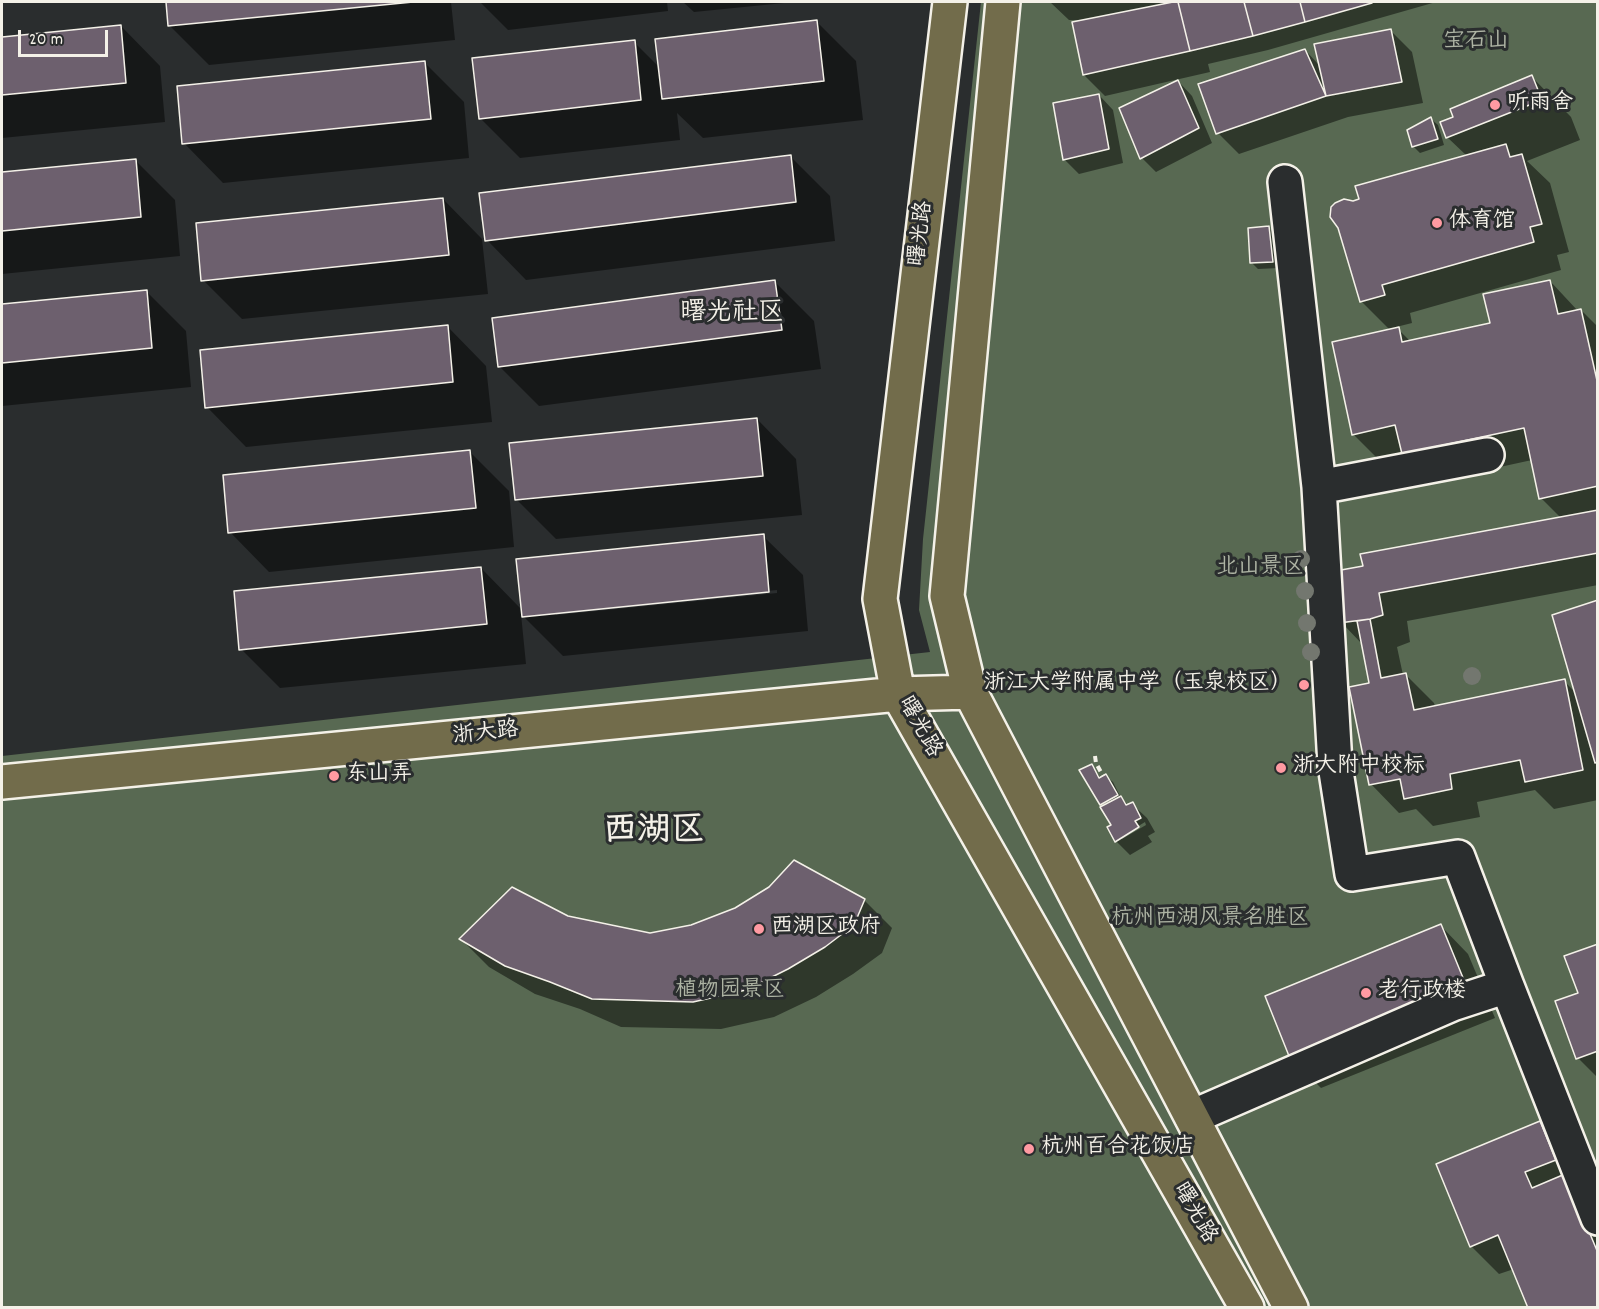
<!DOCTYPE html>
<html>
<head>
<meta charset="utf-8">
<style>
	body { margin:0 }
	#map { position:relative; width:1599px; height:1309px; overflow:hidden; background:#2a2d2e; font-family:Dekko,sans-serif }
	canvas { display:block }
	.frame { position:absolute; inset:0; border:3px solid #f4f1e8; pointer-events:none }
	.scale { position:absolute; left:18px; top:30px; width:90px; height:27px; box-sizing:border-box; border:3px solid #f4f1e8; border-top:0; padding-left:8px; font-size:18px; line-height:21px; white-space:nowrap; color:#f4f1e8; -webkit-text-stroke:4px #2a2d2e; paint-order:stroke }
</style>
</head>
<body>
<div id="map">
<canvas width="1599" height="1309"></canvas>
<div class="frame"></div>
<div class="scale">20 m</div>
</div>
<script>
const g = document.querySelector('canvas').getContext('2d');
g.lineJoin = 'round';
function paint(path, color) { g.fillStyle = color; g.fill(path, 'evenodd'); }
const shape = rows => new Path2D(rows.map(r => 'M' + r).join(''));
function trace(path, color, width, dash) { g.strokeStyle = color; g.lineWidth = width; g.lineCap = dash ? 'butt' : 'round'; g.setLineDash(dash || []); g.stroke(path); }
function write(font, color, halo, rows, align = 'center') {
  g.font = font + ' Dekko,"LXGW WenKai TC",sans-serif'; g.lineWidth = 6; g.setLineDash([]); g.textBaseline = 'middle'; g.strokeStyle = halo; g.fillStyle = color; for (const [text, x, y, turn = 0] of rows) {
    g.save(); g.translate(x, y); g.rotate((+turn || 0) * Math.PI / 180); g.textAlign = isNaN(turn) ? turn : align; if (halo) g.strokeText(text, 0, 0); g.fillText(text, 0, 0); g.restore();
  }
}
const green = shape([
	[981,2,1597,2,1597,1307,2,1307,2,756,930,652,919,610,923,539]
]);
const shadow = shape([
	[168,2,451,2,455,40,209,65,170,26],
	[480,2,667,2,668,11,508,30],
	[683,2,794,2,694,12],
	[1050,2,1436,2,1268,50,1208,64,1210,72,1105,96,1084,75,1080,20,1069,20],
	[817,22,856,61,863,120,703,138,677,113,680,140,520,158,480,118,634,42,659,67],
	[121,26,160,66,165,122,2,138,2,38],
	[1390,30,1412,52,1423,103,1348,117,1239,154,1218,133,1305,50,1320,66],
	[424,62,464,102,469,158,223,183,184,143],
	[1532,77,1571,117,1580,140,1527,161,1550,183,1569,252,1557,255,1561,270,1410,313,1412,323,1396,327,1411,342,1491,324,1550,281,1578,311,1581,310,1598,327,1598,585,1407,621,1410,642,1397,647,1403,675,1406,675,1434,703,1435,707,1564,681,1576,693,1598,602,1598,800,1554,809,1535,790,1477,802,1480,817,1433,826,1416,809,1399,813,1371,784,1371,684,1363,645,1341,622,1364,567,1561,518,1541,498,1532,460,1431,482,1381,462,1353,434,1391,331,1361,301,1340,201,1361,200,1467,156,1447,137],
	[1178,81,1192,96,1212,143,1156,172,1142,158,1121,109],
	[1099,95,1113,110,1123,163,1079,174,1065,160,1055,104],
	[1431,119,1438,125,1444,145,1420,153,1413,146],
	[790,156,830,196,835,241,526,280,487,240],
	[135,160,175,200,180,256,2,274,2,174],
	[443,199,482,239,488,294,242,319,203,280],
	[1269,228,1275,234,1279,268,1258,269,1252,263],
	[775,282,814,321,821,369,539,406,500,367],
	[146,291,186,331,191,387,2,406,2,306],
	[447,326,486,366,492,422,246,447,207,407],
	[757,419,796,459,802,515,556,539,517,500],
	[470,452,509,491,514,547,269,572,230,532],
	[763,536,803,575,808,631,563,656,521,614,526,664,280,688,241,649,481,568,522,610],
	[777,590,777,593,556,615,556,612],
	[1091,766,1101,778,1106,776,1113,782,1121,798,1129,806,1132,804,1147,818,1155,832,1148,836,1152,842,1130,855,1116,841,1113,826,1101,804],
	[1145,822,1146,825,1122,839,1122,836],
	[864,900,892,928,882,953,853,974,816,997,774,1017,721,1029,621,1027,580,1009,535,994,489,967,461,939,568,918,650,935],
	[1440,925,1468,954,1495,1018,1321,1088,1293,1060],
	[1598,945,1598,1078,1578,1058,1580,994],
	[1540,1123,1568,1151,1598,1215,1598,1308,1514,1269,1499,1274,1471,1246]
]);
const building = shape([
	[166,2,413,2,168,26,166,2],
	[1173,2,1178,2,1190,51,1083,75,1072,22,1173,2],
	[1178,2,1244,2,1253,36,1190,51,1178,2],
	[1244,2,1300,2,1305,22,1253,36,1244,2],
	[1300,2,1372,2,1372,3,1305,22,1300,2],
	[817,20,824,81,662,99,655,39,817,20],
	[121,25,126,83,2,95,2,37,121,25],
	[1391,29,1402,82,1326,96,1314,44,1391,29],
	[635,40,641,100,479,119,472,58,635,40],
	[1305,49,1326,96,1216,134,1198,84,1305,49],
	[425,61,431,119,182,144,177,86,425,61],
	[1532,75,1542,100,1446,138,1440,122,1453,117,1450,109,1532,75],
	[1178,80,1199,128,1140,159,1119,108,1178,80],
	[1099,94,1109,149,1063,160,1053,103,1099,94],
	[1431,117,1438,139,1412,147,1407,130,1431,117],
	[1506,144,1510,157,1522,154,1542,224,1530,227,1534,242,1382,285,1385,295,1360,302,1338,228,1330,217,1331,207,1335,203,1344,199,1353,201,1359,199,1355,186,1506,144],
	[791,155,796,202,485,241,479,193,791,155],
	[136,159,141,217,2,231,2,172,136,159],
	[443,198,449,255,201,281,196,223,443,198],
	[1269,226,1273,262,1250,263,1248,228,1269,226],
	[775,280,782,330,498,367,492,318,775,280],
	[1550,280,1558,314,1581,309,1598,385,1598,486,1539,499,1524,428,1402,454,1395,425,1352,435,1332,342,1399,327,1402,342,1490,323,1483,294,1550,280],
	[147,290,152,348,2,363,2,304,147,290],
	[448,325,453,382,205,408,200,350,448,325],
	[757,418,763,476,515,500,509,443,757,418],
	[470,450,476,508,228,533,223,475,470,450],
	[1598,510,1598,553,1379,593,1383,615,1370,619,1339,623,1330,572,1363,566,1360,554,1598,510],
	[764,534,769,592,522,617,516,559,764,534],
	[481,567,487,624,239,650,234,591,481,567],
	[1598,600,1598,762,1595,763,1552,615,1598,600],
	[1370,619,1381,678,1406,673,1414,710,1565,679,1583,770,1525,782,1520,760,1450,774,1452,789,1404,799,1400,779,1369,785,1349,687,1369,683,1357,621,1370,619],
	[1092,764,1099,778,1106,774,1118,795,1100,805,1079,770,1092,764],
	[1121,796,1126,805,1133,802,1141,818,1135,821,1139,827,1115,842,1107,827,1111,825,1100,807,1121,796],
	[794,860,865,899,854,925,825,947,788,969,746,990,693,1002,592,999,550,982,505,966,459,939,512,887,568,916,650,933,691,925,735,908,769,887,794,860],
	[1441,924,1468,990,1291,1061,1265,996,1441,924],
	[1598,944,1598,1051,1576,1059,1555,1001,1578,993,1564,956,1598,944],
	[1540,1121,1556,1160,1525,1172,1532,1188,1565,1174,1598,1253,1598,1308,1528,1308,1498,1235,1470,1247,1436,1164,1540,1121]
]);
const path = shape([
	[1095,756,1096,763,1103,776]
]);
const minor = shape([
	[1285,182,1319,487,1335,765,1352,874,1458,857,1507,986],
	[1319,487,1487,455],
	[1192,1117,1452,1004,1507,986,1598,1218]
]);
const major = shape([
	[950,2,880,599,898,694,1247,1308],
	[1003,2,947,596,970,692,1291,1308],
	[2,782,898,694,970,692]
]);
const trees = [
	[1301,559],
	[1305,591],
	[1307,623],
	[1311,652],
	[1472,676]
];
const markers = [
	[1495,105,6,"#ff9aa2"],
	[1437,223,6,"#ff9aa2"],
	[1304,685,6,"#ff9aa2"],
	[1281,768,6,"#ff9aa2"],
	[334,776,6,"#ff9aa2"],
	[759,929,6,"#ff9aa2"],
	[1366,993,6,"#ff9aa2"],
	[1029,1149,6,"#ff9aa2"]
];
const parkNames = [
	["宝石山",1476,43],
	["北山景区",1260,569],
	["杭州西湖风景名胜区",1210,920],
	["植物园景区",730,992]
];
const poiNames = [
	["听雨舍",1507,105],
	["体育馆",1449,223],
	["浙江大学附属中学（玉泉校区）",1292,685,"right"],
	["浙大附中校标",1293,768],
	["东山弄",346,776],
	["西湖区政府",771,929],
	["老行政楼",1378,993],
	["杭州百合花饭店",1041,1149]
];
const streetNames = [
	["曙光路",923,234,-83],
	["曙光路",918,728,61],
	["浙大路",486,735,-6],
	["曙光路",1193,1214,60]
];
const quarterNames = [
	["曙光社区",732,315]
];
const townNames = [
	["西湖区",654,834]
];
paint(green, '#586952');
paint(shadow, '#0007');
paint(building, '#6d606e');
trace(building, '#f4f1e8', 1.5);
trace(minor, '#f4f1e8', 38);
trace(major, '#f4f1e8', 38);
trace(path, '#f4f1e8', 4, [6, 4.5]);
trace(minor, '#2a2d2e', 33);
trace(major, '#726c4b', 33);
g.fillStyle = '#73776f';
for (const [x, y] of trees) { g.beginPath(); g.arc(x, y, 9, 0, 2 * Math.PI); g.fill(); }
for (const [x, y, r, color] of markers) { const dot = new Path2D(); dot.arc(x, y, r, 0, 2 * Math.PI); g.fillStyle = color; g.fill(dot); trace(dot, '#2a2d2e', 2); }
write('22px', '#aeb4a4', '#2a2d2e', parkNames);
write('22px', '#f4f1e8', '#2a2d2e', poiNames, 'left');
write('22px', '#f4f1e8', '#2a2d2e', streetNames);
write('26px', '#f4f1e8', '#2a2d2e', quarterNames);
write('bold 34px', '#f4f1e8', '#2a2d2e', townNames);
</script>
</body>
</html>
